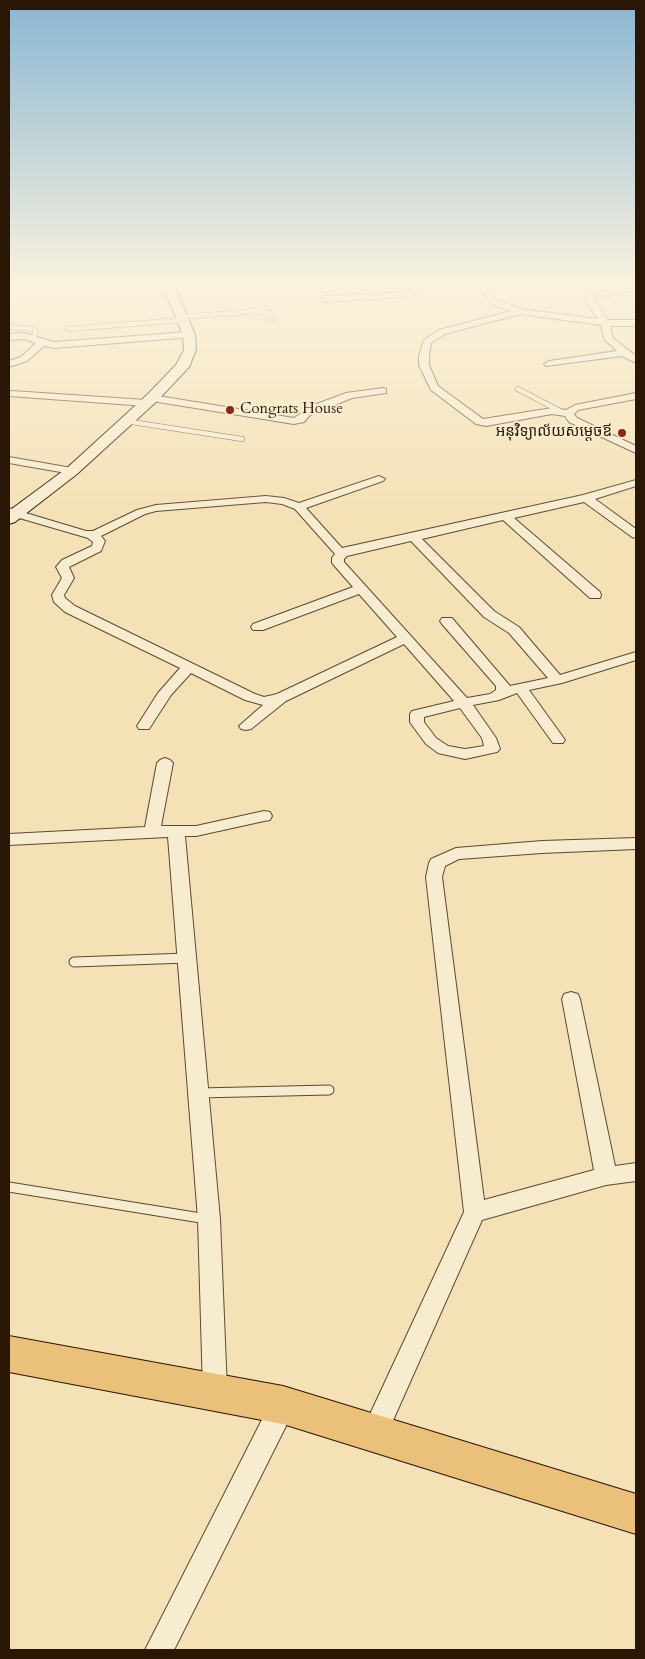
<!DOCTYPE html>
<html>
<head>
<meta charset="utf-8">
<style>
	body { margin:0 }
	#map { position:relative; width:645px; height:1659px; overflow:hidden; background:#f5e1b6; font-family:Cardo,serif }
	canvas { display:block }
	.frame { position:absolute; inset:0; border:10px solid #291604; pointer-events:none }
</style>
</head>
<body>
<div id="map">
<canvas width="645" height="1659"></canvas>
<div class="frame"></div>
</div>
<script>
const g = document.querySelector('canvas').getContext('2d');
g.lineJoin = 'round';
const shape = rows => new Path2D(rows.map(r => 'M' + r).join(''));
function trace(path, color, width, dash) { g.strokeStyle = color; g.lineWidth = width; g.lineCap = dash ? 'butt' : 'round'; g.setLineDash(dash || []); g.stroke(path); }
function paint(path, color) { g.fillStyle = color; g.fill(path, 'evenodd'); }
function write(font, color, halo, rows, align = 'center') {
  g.font = font + ' Cardo,"Noto Sans Khmer",serif'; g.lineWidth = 4; g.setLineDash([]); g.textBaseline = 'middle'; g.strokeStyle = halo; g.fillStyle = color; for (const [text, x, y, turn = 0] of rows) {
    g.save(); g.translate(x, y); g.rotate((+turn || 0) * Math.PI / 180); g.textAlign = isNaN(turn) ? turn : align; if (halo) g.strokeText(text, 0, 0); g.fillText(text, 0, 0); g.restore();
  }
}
const serviceFar1 = shape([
	[181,317,256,311,270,313,272,318],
	[9,327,34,329,36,331,34,338],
	[68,329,182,320],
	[518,389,560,411],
	[125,421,242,439]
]);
const service = shape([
	[74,962,187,958],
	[199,1093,329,1090],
	[9,1187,207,1219]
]);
const minor = shape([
	[411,284,419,284,420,292,407,297,325,302,321,299,325,296,406,292,412,289,411,284],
	[477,284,485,284,497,300,521,309,598,319,585,300,586,295,636,286,636,290,593,299,608,320,636,320,636,326,610,326,613,338,636,356,636,363,622,356,546,366,544,364,549,361,617,351,604,339,601,325,520,314,445,334,431,343,429,356,429,365,438,386,483,419,552,408,566,410,575,405,636,393,636,399,578,410,574,414,577,418,636,446,636,453,569,422,565,416,552,414,486,426,476,424,431,390,419,365,419,356,424,340,439,330,511,311,491,304,477,284],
	[189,332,192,333,192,337,54,348,44,346,27,361,9,367,9,361,21,357,36,343,24,339,9,340,9,334,24,333,54,342,189,332],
	[383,388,386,389,386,393,352,398,310,415,304,422,294,424,152,401,147,398,152,395,294,418,314,405,346,393,383,388],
	[12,391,146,400,151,403,146,406,9,396,9,392,12,391],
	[9,457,72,468,78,471,72,474,9,463,9,457],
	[379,476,385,479,383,481,306,508,342,548,583,495,636,480,636,486,595,499,636,529,636,538,632,537,584,502,514,518,600,592,601,595,600,598,590,598,503,520,422,539,494,611,519,627,560,675,636,652,636,660,562,683,529,690,565,740,563,743,553,743,517,693,499,700,473,705,496,738,500,749,497,752,465,759,438,753,426,744,412,725,410,722,410,714,412,711,454,701,404,644,286,701,251,729,246,730,241,729,239,726,263,705,245,700,191,673,171,695,149,729,139,729,137,726,158,693,180,668,65,612,54,602,52,595,62,578,56,567,62,560,92,546,93,542,88,538,9,515,9,508,86,531,93,531,137,510,156,505,266,496,284,498,299,503,379,476],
	[266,502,282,504,295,509,335,554,332,558,332,563,353,587,253,624,251,627,253,630,263,630,359,594,397,637,277,694,264,697,255,694,75,606,65,598,64,595,74,578,69,567,101,551,105,541,101,536,145,514,156,511,266,502],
	[411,541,484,617,509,633,548,678,510,686,452,618,442,618,440,621,442,624,496,686,496,690,490,694,467,698,344,562,344,559,347,556,411,541],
	[460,708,482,738,484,746,465,749,448,746,436,738,424,722,424,717,460,708],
	[165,758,170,760,173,763,161,826,196,826,264,811,270,812,272,816,270,820,264,821,196,836,185,836,220,1219,227,1391,224,1400,215,1403,206,1400,203,1391,198,1219,168,837,9,845,9,834,145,827,157,763,160,760,165,758],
	[636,838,636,849,542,853,459,859,445,866,442,877,484,1200,594,1170,562,999,564,994,571,992,578,994,580,999,615,1166,636,1163,636,1181,606,1185,482,1220,383,1443,374,1447,365,1443,361,1434,365,1425,464,1212,426,877,429,863,431,859,456,848,542,841,636,838],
	[283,1393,292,1396,295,1405,292,1414,174,1650,145,1650,274,1396,283,1393]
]);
const secondary = shape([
	[162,284,174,284,195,335,196,350,189,367,157,401,77,474,15,522,9,524,9,511,67,468,147,395,176,365,184,350,183,335,162,284]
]);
const primary = shape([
	[9,1336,283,1386,636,1494,636,1534,283,1424,9,1372,9,1336]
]);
const markers = [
	[230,410,5,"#8f2418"],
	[622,433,5,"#8f2418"]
];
const farPoinames = [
	["Congrats House",240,410],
	["អនុវិទ្យាល័យសម្តេចឪ",612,433,"right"]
];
trace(serviceFar1, '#5c4930', 5.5);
trace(service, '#5c4930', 11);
trace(minor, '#5c4930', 2);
trace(secondary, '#291604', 2);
trace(primary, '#291604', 2);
trace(serviceFar1, '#f8ecd0', 4.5);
trace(service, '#f8ecd0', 9);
paint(minor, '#f8ecd0');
paint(secondary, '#f8ecd0');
paint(primary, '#eac07b');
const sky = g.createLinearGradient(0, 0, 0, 516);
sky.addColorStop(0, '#8ab7d3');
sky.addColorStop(0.55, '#faf2de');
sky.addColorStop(1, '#faf2de00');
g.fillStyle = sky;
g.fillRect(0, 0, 645, 516);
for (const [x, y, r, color] of markers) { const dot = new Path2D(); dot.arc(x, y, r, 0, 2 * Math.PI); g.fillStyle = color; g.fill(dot); trace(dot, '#f8ecd0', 2); }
write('15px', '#291604', '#f8ecd0', farPoinames, 'left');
</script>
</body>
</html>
